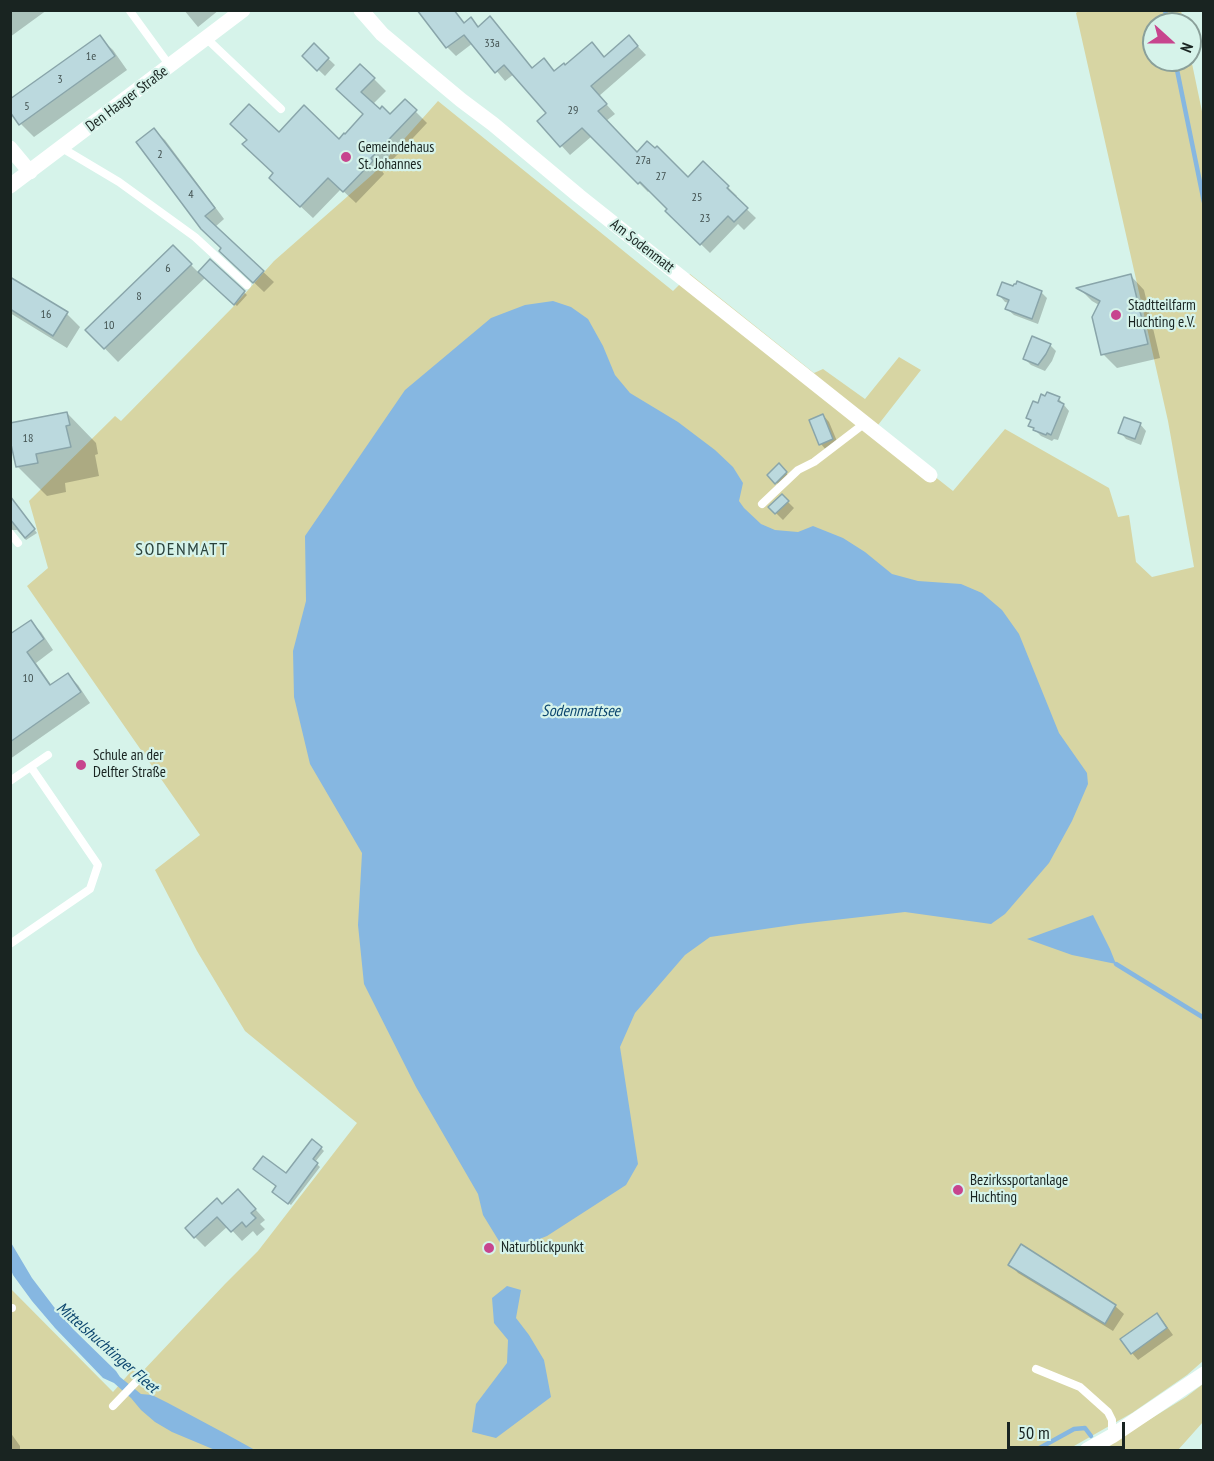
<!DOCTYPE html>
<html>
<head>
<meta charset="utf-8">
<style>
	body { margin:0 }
	#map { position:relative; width:1214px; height:1461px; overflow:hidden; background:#d6f3ea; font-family:"PT Sans Narrow",sans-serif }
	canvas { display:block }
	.frame { position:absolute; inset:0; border:12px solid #192421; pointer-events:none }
	.north { position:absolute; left:1142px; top:12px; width:60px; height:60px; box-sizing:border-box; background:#d6f3ea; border:2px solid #8aa09a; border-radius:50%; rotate:111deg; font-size:16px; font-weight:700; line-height:24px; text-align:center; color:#192421 }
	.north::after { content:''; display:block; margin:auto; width:21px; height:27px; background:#c7458e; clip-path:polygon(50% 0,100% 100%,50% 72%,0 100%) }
	.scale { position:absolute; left:1007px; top:1422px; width:118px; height:27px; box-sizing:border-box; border:3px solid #192421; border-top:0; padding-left:8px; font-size:18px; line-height:21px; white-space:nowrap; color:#192421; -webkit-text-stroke:4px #d6f3ea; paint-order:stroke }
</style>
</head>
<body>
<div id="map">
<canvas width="1214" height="1461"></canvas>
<div class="frame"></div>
<div class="north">N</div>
<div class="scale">50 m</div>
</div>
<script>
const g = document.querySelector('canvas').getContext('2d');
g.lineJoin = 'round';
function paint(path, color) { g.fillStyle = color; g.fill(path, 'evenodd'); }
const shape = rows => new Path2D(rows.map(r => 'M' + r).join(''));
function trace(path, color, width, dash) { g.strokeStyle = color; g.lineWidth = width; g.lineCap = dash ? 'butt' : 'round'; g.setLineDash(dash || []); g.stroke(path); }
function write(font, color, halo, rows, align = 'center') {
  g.font = font + ' "PT Sans Narrow",sans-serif'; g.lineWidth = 4.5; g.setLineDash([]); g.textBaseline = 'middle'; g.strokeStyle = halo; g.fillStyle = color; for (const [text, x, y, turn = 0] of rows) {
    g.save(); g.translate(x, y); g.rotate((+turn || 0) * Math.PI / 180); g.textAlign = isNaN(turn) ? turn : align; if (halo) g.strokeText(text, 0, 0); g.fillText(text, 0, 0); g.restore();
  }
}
const green = shape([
	[1080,10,1181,11,1184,24,1154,24,1154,60,1190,60,1190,54,1204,121,1203,1361,1187,1375,1132,1413,1067,1450,11,1450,10,1288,113,1392,134,1368,141,1373,225,1284,258,1251,357,1123,245,1031,197,951,155,870,200,835,27,586,48,568,29,501,115,416,121,421,232,308,274,261,373,174,438,101,673,291,690,274,814,373,823,369,865,399,899,357,921,370,878,425,910,457,953,491,1005,429,1109,488,1118,517,1129,515,1136,562,1152,577,1194,567,1168,421,1076,13],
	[1203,1384,1203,1422,1178,1450,1100,1450,1186,1397]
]);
const water = shape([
	[553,301,571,307,588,319,603,346,615,375,630,393,678,422,715,450,733,467,743,483,739,501,744,508,761,524,775,530,798,532,813,526,843,538,865,552,892,574,918,581,961,584,982,593,1002,610,1019,634,1059,733,1087,773,1088,784,1072,821,1049,863,1005,914,991,924,905,912,799,924,710,937,685,955,635,1013,620,1047,638,1164,626,1185,547,1236,514,1249,502,1246,483,1215,478,1194,416,1087,364,984,358,925,362,853,310,764,294,697,293,651,306,601,305,536,405,390,491,318,525,305],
	[1093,915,1110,949,1116,964,1072,955,1027,939],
	[10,1241,32,1278,54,1307,73,1329,116,1371,120,1377,141,1394,152,1395,168,1403,226,1434,255,1450,215,1450,172,1432,155,1422,141,1410,131,1398,114,1383,103,1378,55,1328,32,1301,13,1275,11,1270],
	[507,1286,521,1290,516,1318,529,1335,544,1360,551,1397,496,1438,472,1432,476,1404,507,1363,508,1340,494,1323,492,1298]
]);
const shadow = shape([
	[10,10,47,10,10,37],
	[184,10,219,10,198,27],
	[420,10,465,24,471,19,479,28,490,18,499,27,533,69,555,72,601,53,605,58,629,37,646,55,599,96,615,114,606,121,637,154,688,179,703,163,737,196,735,198,756,218,744,230,738,224,710,253,667,211,669,209,650,190,648,192,592,136,570,155,539,121,548,114,514,74,505,81,473,43,456,56,447,47],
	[99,37,113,50,127,70,34,137,21,124],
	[314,45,335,65,325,76,304,56],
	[374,79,386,91,373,104,390,116,405,101,427,123,382,171,384,174,356,203,341,189,313,218,283,190,275,174,279,134,339,141,365,114,339,89],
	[154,130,165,140,224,219,215,227,274,282,264,292,221,251,223,248],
	[173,247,199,273,210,261,247,295,237,306,206,277,118,362,87,330],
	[1131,276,1144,290,1160,358,1117,368,1103,354,1099,305,1092,301,1079,288],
	[10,279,67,314,80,327,67,348,10,313],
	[1041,292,1047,298,1038,324,1014,315,1007,309,1009,303,1005,302,999,295],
	[1050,345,1056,351,1052,361,1045,371,1031,365,1025,359],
	[1048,394,1059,399,1069,411,1058,440,1054,439,1052,441,1041,436,1030,425,1038,405,1046,398],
	[67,413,96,443,98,454,95,455,99,476,65,483,66,492,47,496,17,466],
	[823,415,829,422,839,446,827,451,821,444],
	[1140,424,1146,431,1141,445,1126,439,1120,432],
	[779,465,789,476,779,485,769,475],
	[782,496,794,508,783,520,770,507],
	[10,498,37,533,26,540,17,530,10,530],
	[31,622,41,632,53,650,36,663,52,686,68,675,78,685,90,703,10,759,10,636],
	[321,1148,324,1151,315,1162,320,1167,291,1205,277,1194,286,1175],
	[248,1201,265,1220,260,1224,265,1229,257,1236,253,1231,242,1241,228,1226,205,1247,195,1237,222,1206],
	[1010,1264,1115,1306,1124,1314,1113,1331,1018,1273],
	[1157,1315,1163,1321,1173,1335,1138,1360,1132,1353],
	[10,1432,20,1446,20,1450,10,1450]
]);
const stream = shape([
	[1165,10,1168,24],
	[1175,60,1204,202],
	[1116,964,1204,1018],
	[1036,1450,1074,1429,1085,1428,1091,1436]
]);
const building = shape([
	[417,10,454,10,464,23,471,17,478,27,490,16,532,68,544,58,554,71,564,63,565,65,592,42,604,57,629,35,638,46,591,86,607,104,598,111,637,152,647,141,655,148,657,146,688,177,703,161,729,186,727,188,748,208,734,222,728,216,700,245,665,211,667,209,640,182,638,184,582,128,560,147,537,121,546,113,504,65,495,73,464,35,446,48,417,10],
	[100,35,115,56,19,125,10,112,10,99,100,35],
	[314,43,329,58,317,71,302,56,314,43],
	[360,64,375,78,361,92,380,109,382,106,390,114,405,99,417,110,371,158,373,161,343,192,328,178,300,207,269,178,273,173,242,144,247,140,230,124,249,104,279,132,304,105,339,139,344,133,345,134,363,114,336,89,360,64],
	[154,128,215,208,205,216,264,271,253,283,219,251,221,248,201,229,136,142,154,128],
	[173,245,192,264,104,349,85,330,173,245],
	[210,259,245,291,234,305,198,272,210,259],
	[1131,274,1148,344,1101,355,1092,317,1100,301,1076,288,1131,274],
	[10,277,68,312,53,336,10,309,10,277],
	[1017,281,1042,291,1032,319,1005,309,1009,300,997,295,1002,282,1013,286,1014,284,1016,284,1017,281],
	[1032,336,1051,344,1046,354,1038,365,1023,359,1032,336],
	[1047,392,1060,397,1058,401,1064,404,1051,435,1047,433,1046,435,1033,430,1034,428,1028,426,1031,420,1026,418,1033,401,1038,403,1041,394,1045,396,1047,392],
	[67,412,70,425,66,426,71,447,36,454,38,463,16,467,10,440,10,423,67,412],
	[823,414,833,439,819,445,809,420,823,414],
	[1124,417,1141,423,1135,439,1118,433,1124,417],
	[779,463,787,472,775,484,767,475,779,463],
	[782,494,789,501,775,514,768,507,782,494],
	[10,496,35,529,25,538,10,519,10,496],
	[31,620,44,639,27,652,50,685,68,673,81,692,10,742,10,634,31,620],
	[312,1139,322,1147,313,1159,318,1163,288,1204,272,1192,276,1186,253,1169,263,1156,286,1173,312,1139],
	[238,1189,256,1209,251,1213,256,1218,246,1227,242,1222,231,1232,217,1217,194,1238,185,1228,217,1198,222,1204,238,1189],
	[1021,1244,1116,1305,1105,1324,1008,1265,1021,1244],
	[1157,1313,1167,1328,1131,1354,1120,1339,1157,1313]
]);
const service = shape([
	[130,11,170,66],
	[206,38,281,109],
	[62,148,119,182,195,237,247,285],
	[762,504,798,470,814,462,865,423],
	[10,533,18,543],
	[10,781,48,755],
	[10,944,90,889,98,865,31,767],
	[10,1308,12,1308],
	[1036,1369,1080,1387,1108,1412,1112,1420,1112,1436],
	[113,1406,137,1381]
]);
const minor = shape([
	[361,10,382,34,461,100,493,124,579,196,930,475],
	[10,148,30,172],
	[10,186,243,10],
	[1087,1450,1112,1436,1204,1374]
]);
const markers = [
	[346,157,6,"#c7458e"],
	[1116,315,6,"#c7458e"],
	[81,765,6,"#c7458e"],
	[958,1190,6,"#c7458e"],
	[489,1248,6,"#c7458e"]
];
const numberNames = [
	["33a",492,44],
	["1e",91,57],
	["3",60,80],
	["5",27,107],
	["29",573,111],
	["2",160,155],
	["27a",643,161],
	["27",661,177],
	["4",191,195],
	["25",697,198],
	["23",705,219],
	["6",168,269],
	["8",139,297],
	["16",46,315],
	["10",109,326],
	["18",28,439],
	["10",28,679]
];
const streetNames = [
	["Den Haager Straße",127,99,-37],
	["Am Sodenmatt",642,246,38]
];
const poiNames = [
	["Gemeindehaus",358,148],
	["St. Johannes",358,165],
	["Stadtteilfarm",1128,306],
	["Huchting e.V.",1128,323],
	["Schule an der",93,756],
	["Delfter Straße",93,773],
	["Bezirkssportanlage",970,1181],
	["Huchting",970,1198],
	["Naturblickpunkt",501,1248]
];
const waterNames = [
	["Sodenmattsee",581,711],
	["Mittelshuchtinger Fleet",107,1348,41]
];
const quarterNames = [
	["SODENMATT",182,550]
];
paint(green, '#d7d5a3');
paint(water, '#86b7e1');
paint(shadow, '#0003');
trace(stream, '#86b7e1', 4.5);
paint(building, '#bbd9de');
trace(building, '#89a5aa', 1.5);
trace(service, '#fff', 8);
trace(minor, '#fff', 15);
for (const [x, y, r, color] of markers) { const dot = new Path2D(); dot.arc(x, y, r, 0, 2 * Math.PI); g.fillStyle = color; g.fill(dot); trace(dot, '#d6f3ea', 2); }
write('12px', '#425150', null, numberNames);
write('15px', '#192421', '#d6f3ea', streetNames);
write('15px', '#192421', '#d6f3ea', poiNames, 'left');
write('italic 16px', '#0d476f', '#d6f3ea', waterNames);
g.letterSpacing = '1.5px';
write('18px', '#2a423c', '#d6f3ea', quarterNames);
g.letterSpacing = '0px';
</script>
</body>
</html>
